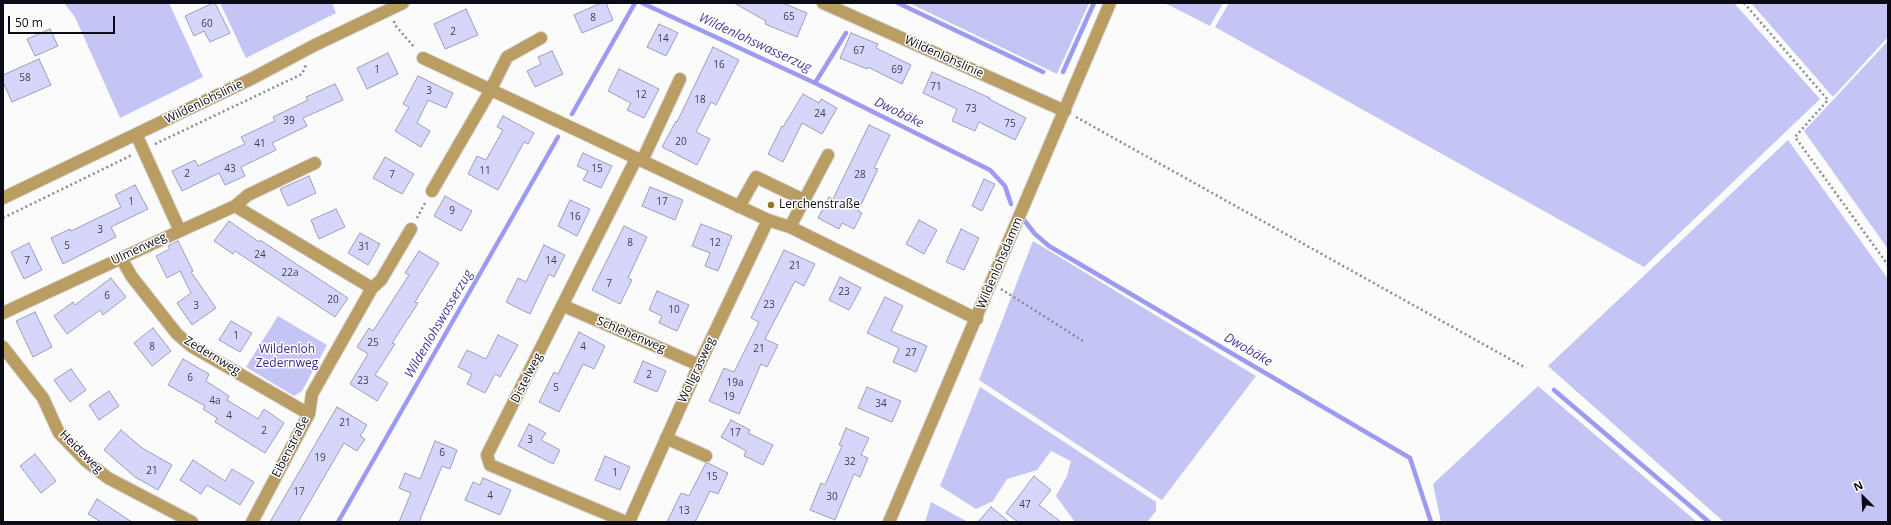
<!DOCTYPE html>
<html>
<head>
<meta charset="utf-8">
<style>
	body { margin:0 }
	#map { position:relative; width:1891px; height:525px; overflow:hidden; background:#fbfbfb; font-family:"Open Sans",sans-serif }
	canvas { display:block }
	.frame { position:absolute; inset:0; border:4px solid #0b0b15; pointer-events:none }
	.north { position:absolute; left:1843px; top:477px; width:40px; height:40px; -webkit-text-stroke:3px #fff; paint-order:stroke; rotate:336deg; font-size:11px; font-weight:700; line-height:16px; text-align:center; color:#0b0b15 }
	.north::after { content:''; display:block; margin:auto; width:14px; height:18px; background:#0b0b15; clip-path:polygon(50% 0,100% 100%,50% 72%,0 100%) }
	.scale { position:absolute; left:8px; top:16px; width:107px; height:18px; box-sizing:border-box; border:2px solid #0b0b15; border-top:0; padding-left:5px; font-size:12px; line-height:14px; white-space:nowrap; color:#0b0b15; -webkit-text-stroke:3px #fff; paint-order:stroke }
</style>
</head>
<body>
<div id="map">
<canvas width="1891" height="525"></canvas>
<div class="frame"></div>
<div class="north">N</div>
<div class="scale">50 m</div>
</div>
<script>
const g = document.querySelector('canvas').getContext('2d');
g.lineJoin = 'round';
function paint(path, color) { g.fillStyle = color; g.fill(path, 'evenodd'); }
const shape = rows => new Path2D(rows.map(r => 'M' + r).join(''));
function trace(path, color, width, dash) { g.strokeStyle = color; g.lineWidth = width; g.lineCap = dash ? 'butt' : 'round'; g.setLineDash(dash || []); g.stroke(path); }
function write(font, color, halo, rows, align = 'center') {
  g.font = font + ' "Open Sans",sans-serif'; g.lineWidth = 3; g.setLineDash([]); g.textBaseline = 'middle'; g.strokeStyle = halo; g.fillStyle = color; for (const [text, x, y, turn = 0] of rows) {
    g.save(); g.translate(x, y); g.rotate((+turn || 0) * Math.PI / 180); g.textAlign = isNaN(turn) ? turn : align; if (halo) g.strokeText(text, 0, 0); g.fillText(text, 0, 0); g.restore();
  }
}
const green = shape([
	[64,3,169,3,203,77,120,118,75,17],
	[220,3,332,3,336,13,246,58],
	[909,3,1089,3,1057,74],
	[1165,3,1223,3,1210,26],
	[1229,3,1734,3,1820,99,1644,267,1215,27],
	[1751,3,1888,3,1888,37,1833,97],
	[1888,41,1888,249,1804,131],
	[1788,140,1888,279,1888,522,1724,522,1548,366],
	[1033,241,1256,376,1162,500,979,380],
	[278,316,327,345,302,391,294,396,246,367],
	[1538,386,1697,522,1441,522,1433,484],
	[980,387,1156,502,1156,511,1147,522,1075,522,1056,496,1067,476,1071,461,1051,451,1037,470,1007,479,993,501,976,509,940,486],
	[931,502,968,522,925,522]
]);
const stream = shape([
	[642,3,815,83],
	[898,3,1043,72],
	[846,33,815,83,990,170,1005,186,1011,204],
	[1063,72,1094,3],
	[572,114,635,3],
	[1024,220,1035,234,1049,246,1410,458,1431,522],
	[1554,390,1709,522],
	[338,522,558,137]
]);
const building = shape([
	[213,3,215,3,230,33,210,42,204,31,194,36,185,16,213,3],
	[601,3,606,3,613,20,582,33,574,15,601,3],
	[734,3,783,3,807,13,797,37,765,24,766,21,734,3],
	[466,9,478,35,445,49,434,24,466,9],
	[659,24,678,33,666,56,647,47,659,24],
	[50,29,58,46,35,56,27,39,50,29],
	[851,33,878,44,876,48,911,65,902,84,868,67,867,69,840,58,851,33],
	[713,47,739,60,716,105,711,102,696,132,710,139,697,165,662,147,676,121,677,122,713,47],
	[552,51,563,74,535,87,527,71,541,64,538,57,552,51],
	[388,53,398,74,367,89,357,68,388,53],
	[39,59,51,85,12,102,3,82,3,75,39,59],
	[619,69,659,89,644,118,627,110,631,103,608,91,619,69],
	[932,72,990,98,989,99,1026,118,1015,140,979,122,975,131,952,121,957,109,923,93,932,72],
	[418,76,453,93,446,108,428,100,417,123,430,131,421,147,395,131,409,107,403,104,418,76],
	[335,84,343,100,303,118,307,126,272,143,276,150,241,167,245,176,225,185,219,173,182,191,172,171,195,160,198,166,245,144,241,137,275,121,273,117,308,100,306,97,335,84],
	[803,94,819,103,821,99,837,108,822,134,802,123,783,162,768,154,782,126,783,127,803,94],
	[503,116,534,133,528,144,524,142,498,190,468,174,477,156,486,160,503,130,497,127,503,116],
	[869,125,890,135,874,168,878,169,858,211,862,213,854,229,842,223,839,229,818,218,829,197,833,199,869,125],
	[583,153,612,166,601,188,583,180,588,171,577,166,583,153],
	[385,157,414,174,402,194,373,178,385,157],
	[309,176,316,193,288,206,280,189,309,176],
	[984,179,995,184,982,211,972,206,984,179],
	[135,185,148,209,111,227,116,237,63,264,51,238,70,229,71,231,121,207,115,195,135,185],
	[650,187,683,200,675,220,642,206,650,187],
	[445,196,472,211,461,231,434,216,445,196],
	[570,200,590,209,577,236,558,226,570,200],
	[336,209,345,227,319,239,311,220,336,209],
	[919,220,937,230,924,254,906,244,919,220],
	[229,221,259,242,260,240,348,298,335,317,235,251,233,254,214,241,229,221],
	[701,224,732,236,718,271,705,266,710,253,692,246,701,224],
	[624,226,647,237,628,278,632,280,620,304,592,290,624,226],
	[961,229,979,238,964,270,946,262,961,229],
	[360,233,380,244,368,265,348,253,360,233],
	[178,241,193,271,191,272,216,308,192,325,177,303,191,293,180,271,167,278,156,256,170,249,168,246,178,241],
	[29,243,42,270,24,279,11,252,29,243],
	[544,245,565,255,554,277,549,274,530,314,506,302,518,278,526,282,544,245],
	[784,250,815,264,804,286,795,281,765,339,778,345,767,367,761,364,739,414,709,401,724,368,734,372,759,322,751,318,784,250],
	[419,251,439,263,415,302,418,303,392,343,395,344,375,375,388,383,377,401,350,384,368,354,357,347,369,328,373,331,409,275,405,273,419,251],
	[840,277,861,288,849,310,829,300,840,277],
	[111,278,126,297,103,315,100,310,67,334,54,316,73,302,75,305,111,278],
	[657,291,689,305,677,331,659,323,662,316,649,310,657,291],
	[885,297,903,306,891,331,927,346,916,372,893,362,899,348,867,333,885,297],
	[35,312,52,347,33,357,16,321,35,312],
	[231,321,252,333,240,352,219,340,231,321],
	[153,328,171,351,152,366,134,343,153,328],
	[579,332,605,346,594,369,583,364,559,412,539,402,554,372,558,374,579,332],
	[498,335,518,345,500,377,495,374,485,393,467,384,472,374,458,367,467,350,486,359,498,335],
	[183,359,209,374,206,381,229,396,227,400,258,419,264,409,284,423,265,453,215,422,217,418,203,409,205,406,168,385,183,359],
	[643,361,666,371,657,392,634,382,643,361],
	[71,369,86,390,70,402,54,380,71,369],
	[867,387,901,401,892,422,858,408,867,387],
	[109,391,119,406,99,420,89,405,109,391],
	[337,407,367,425,360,436,365,439,357,451,344,443,298,522,270,522,337,407],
	[731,420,750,430,748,433,773,445,763,465,744,456,746,451,721,437,731,420],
	[529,424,546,433,541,440,560,450,553,464,518,446,529,424],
	[846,428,869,438,861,455,868,458,860,477,854,474,835,520,810,510,821,483,825,485,842,446,839,445,846,428],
	[121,430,142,448,172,465,158,490,135,477,104,450,121,430],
	[435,441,457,450,450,469,442,466,419,522,399,522,411,493,399,488,405,473,420,479,435,441],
	[35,454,56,481,41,493,20,466,35,454],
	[605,456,630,467,620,490,595,480,605,456],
	[193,460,225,481,232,469,254,482,240,505,207,485,201,494,180,480,193,460],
	[706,463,708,463,728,473,718,494,710,491,695,522,667,522,681,493,689,496,706,463],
	[1034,476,1051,490,1039,505,1061,522,1018,522,1006,513,1034,476],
	[483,478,511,490,500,515,465,500,473,482,480,485,483,478],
	[97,499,132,522,101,522,88,514,97,499],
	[991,507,1009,522,978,522,991,507]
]);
const path = shape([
	[1744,3,1828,100,1795,137,1888,265],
	[394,21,395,25,415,48],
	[1076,117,1526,368],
	[155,144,302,74,306,65],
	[3,218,132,155],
	[417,218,426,201],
	[1001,289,1083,341]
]);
const minor = shape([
	[823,3,1065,111],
	[423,58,768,220,790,227,977,319],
	[642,161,680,79],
	[432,191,490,91,507,57,541,38],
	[3,198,251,79,315,45,403,3],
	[235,206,248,195,315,163],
	[739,207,756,177,804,200],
	[790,227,828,155],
	[180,231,235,206,372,288],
	[121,258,132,277,177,334,191,346,309,414],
	[564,306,699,365],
	[3,313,180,231,136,134],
	[3,347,43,398,59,433,86,461,108,478,192,522],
	[666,438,706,456],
	[252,522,309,414,312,394,372,288,381,280,411,229],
	[626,522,490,465,487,455,636,159],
	[629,522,699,365,768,220],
	[889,522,1110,3]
]);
const markers = [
	[771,205,4,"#9a7520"]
];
const numberNames = [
	["65",789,17],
	["8",593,18],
	["60",207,24],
	["2",453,32],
	["14",663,39],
	["67",859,51],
	["16",719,65],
	["1",377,70],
	["69",897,70],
	["58",25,78],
	["71",936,87],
	["3",429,91],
	["12",641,95],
	["18",700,100],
	["73",971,109],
	["24",820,114],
	["39",289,121],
	["75",1010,124],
	["20",681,142],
	["41",260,144],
	["43",230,169],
	["15",597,169],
	["11",485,171],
	["2",187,174],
	["7",392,175],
	["28",860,175],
	["1",131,202],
	["17",662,202],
	["9",452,211],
	["16",575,217],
	["3",100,230],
	["8",630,243],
	["12",715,243],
	["5",67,246],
	["31",364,247],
	["24",260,255],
	["7",27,261],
	["14",551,261],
	["21",795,266],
	["22a",290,273],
	["7",609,284],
	["23",844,292],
	["6",107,296],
	["20",333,300],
	["23",769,305],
	["3",196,306],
	["10",674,310],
	["1",236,336],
	["25",373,343],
	["8",152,347],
	["4",583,347],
	["21",759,349],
	["27",911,353],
	["2",649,375],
	["6",190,378],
	["23",363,381],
	["19a",735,383],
	["5",556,388],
	["19",729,397],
	["4a",215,401],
	["34",881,404],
	["4",229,416],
	["21",345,423],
	["2",264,431],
	["17",735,433],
	["3",530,440],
	["6",442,453],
	["19",320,458],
	["32",850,462],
	["21",152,471],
	["1",615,473],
	["15",712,477],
	["17",299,492],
	["4",490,496],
	["30",832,497],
	["47",1025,505],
	["13",684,511]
];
const streetNames = [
	["Wildenlohslinie",944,57,24],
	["Wildenlohslinie",204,102,-26],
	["Ulmenweg",139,249,-25],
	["Wildenlohsdamm",1000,263,-67],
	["Schlehenweg",631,335,23],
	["Zedernweg",212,356,31],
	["Wollgrasweg",697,370,-65],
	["Distelweg",527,378,-63],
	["Eibenstraße",291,447,-63],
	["Heideweg",81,452,45]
];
const poiNames = [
	["Lerchenstraße",779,205]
];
const parkNames = [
	["Wildenloh",287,350],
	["Zedernweg",287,364]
];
const waterNames = [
	["Wildenlohswasserzug",755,43,25],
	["Dwobäke",899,113,26],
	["Wildenlohswasserzug",439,324,-60],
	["Dwobäke",1248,350,30]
];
paint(green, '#c4c4f5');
trace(stream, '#9d9af1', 4.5);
paint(building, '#d6d6fb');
trace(building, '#9d9dba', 1);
trace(minor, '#d5d5d6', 14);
trace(path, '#8a8a8f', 2.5, [2, 3]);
trace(minor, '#ba9d63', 12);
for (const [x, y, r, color] of markers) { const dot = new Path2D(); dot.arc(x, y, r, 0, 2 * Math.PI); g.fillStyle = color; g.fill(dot); trace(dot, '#fff', 1.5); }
write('10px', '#3e3e4e', null, numberNames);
write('12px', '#0b0b15', '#fff', streetNames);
write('12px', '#0b0b15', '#fff', poiNames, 'left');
write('12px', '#3c2a8d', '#fff', parkNames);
write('italic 13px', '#47399d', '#fff', waterNames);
</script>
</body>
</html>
